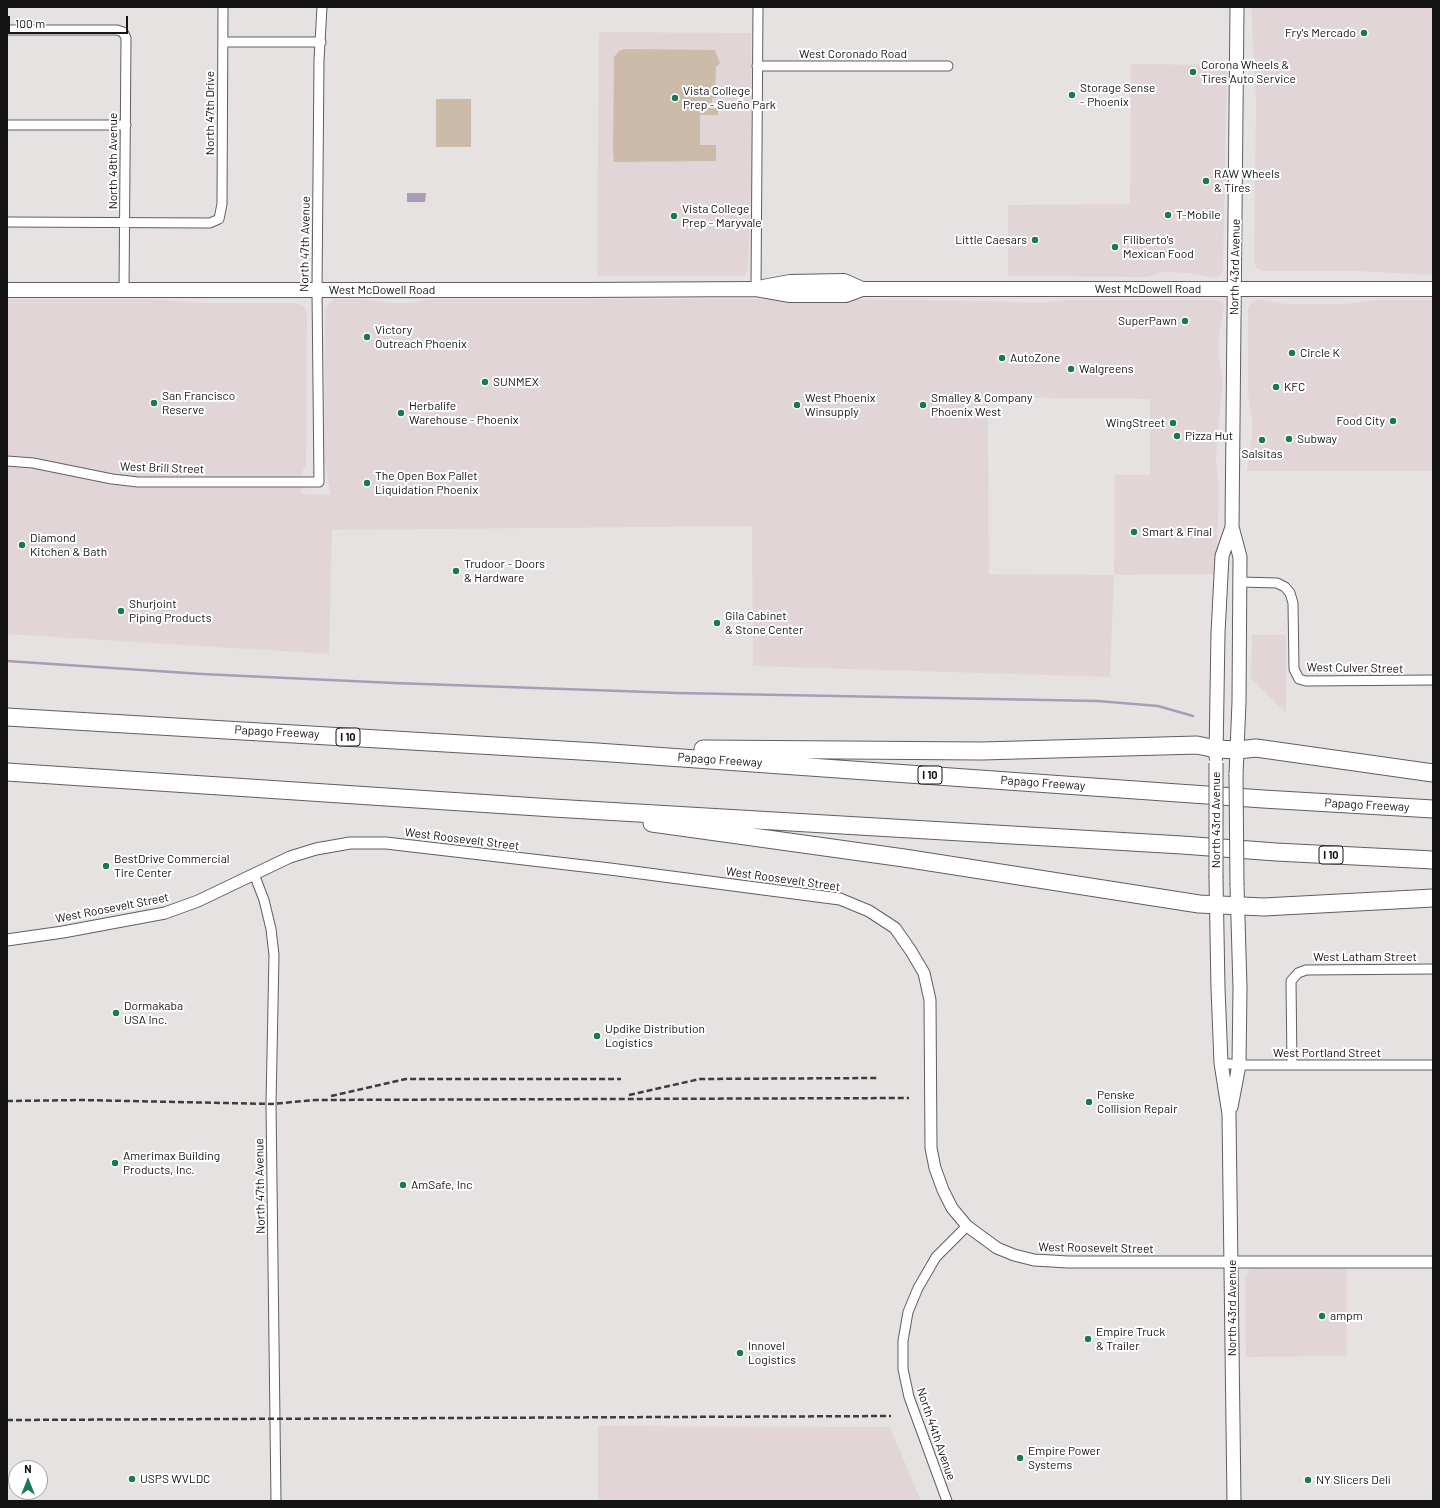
<!DOCTYPE html>
<html>
<head>
<meta charset="utf-8">
<style>
	body { margin:0 }
	#map { position:relative; width:1440px; height:1508px; overflow:hidden; background:#e6e2e2; font-family:Barlow,sans-serif }
	canvas { display:block }
	.frame { position:absolute; inset:0; border:8px solid #151414; pointer-events:none }
	.north { position:absolute; left:8px; top:1460px; width:40px; height:40px; box-sizing:border-box; background:#fff; border:1px solid #a1a1a1; border-radius:50%; rotate:0deg; font-size:11px; font-weight:700; line-height:16px; text-align:center; color:#151414 }
	.north::after { content:''; display:block; margin:auto; width:14px; height:18px; background:#1a7950; clip-path:polygon(50% 0,100% 100%,50% 72%,0 100%) }
	.scale { position:absolute; left:8px; top:16px; width:120px; height:18px; box-sizing:border-box; border:2px solid #151414; border-top:0; padding-left:5px; font-size:12px; line-height:14px; white-space:nowrap; color:#151414; -webkit-text-stroke:3px #fff; paint-order:stroke }
</style>
</head>
<body>
<div id="map">
<canvas width="1440" height="1508"></canvas>
<div class="frame"></div>
<div class="north">N</div>
<div class="scale">100 m</div>
</div>
<script>
const g = document.querySelector('canvas').getContext('2d');
g.lineJoin = 'round';
function paint(path, color) { g.fillStyle = color; g.fill(path, 'evenodd'); }
const shape = rows => new Path2D(rows.map(r => 'M' + r).join(''));
function trace(path, color, width, dash) { g.strokeStyle = color; g.lineWidth = width; g.lineCap = dash ? 'butt' : 'round'; g.setLineDash(dash || []); g.stroke(path); }
function write(font, color, halo, rows, align = 'center') {
  g.font = font + ' Barlow,sans-serif'; g.lineWidth = 4; g.setLineDash([]); g.textBaseline = 'middle'; g.strokeStyle = halo; g.fillStyle = color; for (const [text, x, y, turn = 0] of rows) {
    g.save(); g.translate(x, y); g.rotate((+turn || 0) * Math.PI / 180); g.textAlign = isNaN(turn) ? turn : align; if (halo) g.strokeText(text, 0, 0); g.fillText(text, 0, 0); g.restore();
  }
}
const built = shape([
	[1251,7,1433,7,1433,275,1358,271,1263,271,1256,268,1254,262,1256,101],
	[599,32,751,33,752,162,748,269,745,275,743,276,597,276],
	[1131,64,1227,65,1223,269,1222,274,1214,278,1189,273,1164,272,1147,277,1008,276,1008,205,1130,204],
	[7,299,147,299,205,303,295,303,302,305,306,310,307,314,306,465,303,470,301,494,331,495,324,461,325,313,327,305,335,299,362,299,390,303,411,303,429,299,847,299,986,301,1040,303,1068,300,1218,300,1222,302,1224,307,1219,334,1219,360,1223,380,1217,439,1216,462,1219,490,1216,574,1114,575,1110,677,753,666,752,526,332,530,329,654,7,634],
	[988,397,1150,399,1150,475,1115,475,1114,575,989,574],
	[1257,299,1286,304,1347,304,1376,300,1433,300,1433,471,1247,471,1252,435,1252,418,1248,392,1248,310,1250,304],
	[1252,635,1286,635,1286,713,1251,678],
	[1253,1268,1347,1269,1347,1356,1246,1357,1245,1277,1249,1270],
	[598,1426,890,1427,921,1501,598,1501]
]);
const green = shape([
	[625,49,715,50,720,63,716,67,715,92,718,92,717,98,712,98,712,105,718,106,718,115,700,115,700,145,716,145,716,161,614,162,613,151,614,57,619,51],
	[436,99,471,99,471,147,436,147]
]);
const water = shape([
	[407,193,426,193,425,202,407,202]
]);
const stream = shape([
	[7,661,202,674,394,683,677,693,1098,701,1158,706,1193,716]
]);
const minor = shape([
	[7,30,117,30,123,32,126,38,124,290],
	[223,42,321,42],
	[757,66,948,66],
	[7,125,126,125],
	[7,222,210,223,219,219,222,204,223,7],
	[756,289,758,7],
	[7,461,33,463,112,479,138,482,319,482,317,290,319,60,322,7],
	[1240,582,1277,583,1285,587,1290,593,1293,603,1294,669,1299,679,1306,681,1433,680],
	[254,874,264,900,271,929,274,955,271,1104,276,1501],
	[1221,1063,1239,1065,1433,1065],
	[1292,1065,1291,981,1298,973,1306,970,1433,969],
	[947,1501,909,1397,903,1369,903,1341,908,1312,918,1288,936,1257,967,1226]
]);
const tertiary = shape([
	[7,940,63,932,165,913,198,901,290,857,316,849,350,843,386,843,610,869,840,899,869,911,895,928,911,951,924,973,930,1000,931,1148,935,1168,943,1190,952,1208,967,1226,997,1248,1014,1255,1034,1260,1068,1262,1433,1262]
]);
const secondary = shape([
	[1216,757,1218,633,1222,556,1232,527],
	[1236,775,1239,702,1240,557,1232,527,1237,7],
	[1216,878,1218,988,1221,1063,1229,1114,1234,1501],
	[1231,1107,1239,1065,1240,988,1237,885]
]);
const primary = shape([
	[763,287,790,282,844,281,862,289],
	[7,290,583,290,756,289,790,295,846,295,862,289,1433,289]
]);
const motorway = shape([
	[7,717,597,752,1263,799,1433,809],
	[703,749,982,751,1197,745,1216,749,1238,750,1256,748,1433,773],
	[7,772,553,808,1182,845,1276,852,1433,860],
	[652,823,904,858,1199,904,1264,907,1433,898]
]);
const rail = shape([
	[629,1095,700,1079,879,1078],
	[331,1096,406,1079,621,1079],
	[7,1101,81,1100,271,1104,315,1100,909,1098],
	[7,1420,891,1416]
]);
const secondaryBridge = shape([
	[1216,763,1216,878],
	[1236,775,1237,885]
]);
const markers = [
	[1364,33,4,"#1a7950"],
	[1193,72,4,"#1a7950"],
	[1072,95,4,"#1a7950"],
	[675,98,4,"#1a7950"],
	[1206,181,4,"#1a7950"],
	[1168,215,4,"#1a7950"],
	[674,216,4,"#1a7950"],
	[1035,240,4,"#1a7950"],
	[1115,247,4,"#1a7950"],
	[1185,321,4,"#1a7950"],
	[367,337,4,"#1a7950"],
	[1292,353,4,"#1a7950"],
	[1002,358,4,"#1a7950"],
	[1071,369,4,"#1a7950"],
	[485,382,4,"#1a7950"],
	[1276,387,4,"#1a7950"],
	[154,403,4,"#1a7950"],
	[797,405,4,"#1a7950"],
	[923,405,4,"#1a7950"],
	[401,413,4,"#1a7950"],
	[1393,421,4,"#1a7950"],
	[1173,423,4,"#1a7950"],
	[1177,436,4,"#1a7950"],
	[1289,439,4,"#1a7950"],
	[1262,440,4,"#1a7950"],
	[367,483,4,"#1a7950"],
	[1134,532,4,"#1a7950"],
	[22,545,4,"#1a7950"],
	[456,571,4,"#1a7950"],
	[121,611,4,"#1a7950"],
	[717,623,4,"#1a7950"],
	[106,866,4,"#1a7950"],
	[116,1013,4,"#1a7950"],
	[597,1036,4,"#1a7950"],
	[1089,1102,4,"#1a7950"],
	[115,1163,4,"#1a7950"],
	[403,1185,4,"#1a7950"],
	[1322,1316,4,"#1a7950"],
	[1088,1339,4,"#1a7950"],
	[740,1353,4,"#1a7950"],
	[1020,1458,4,"#1a7950"],
	[132,1479,4,"#1a7950"],
	[1308,1480,4,"#1a7950"]
];
const shields = [
	[348,737,24],
	[930,775,24],
	[1331,855,24]
];
const shieldNames = [
	["I 10",348,737],
	["I 10",930,775],
	["I 10",1331,855]
];
const poiNames = [
	["Fry's Mercado",1356,33,"right"],
	["Corona Wheels &",1201,65],
	["Tires Auto Service",1201,79],
	["Storage Sense",1080,88],
	["- Phoenix",1080,102],
	["Vista College",683,91],
	["Prep - Sueño Park",683,105],
	["RAW Wheels",1214,174],
	["& Tires",1214,188],
	["Vista College",682,209],
	["Prep - Maryvale",682,223],
	["T-Mobile",1176,215],
	["Little Caesars",1027,240,"right"],
	["Filiberto's",1123,240],
	["Mexican Food",1123,254],
	["SuperPawn",1177,321,"right"],
	["Victory",375,330],
	["Outreach Phoenix",375,344],
	["Circle K",1300,353],
	["AutoZone",1010,358],
	["Walgreens",1079,369],
	["SUNMEX",493,382],
	["KFC",1284,387],
	["San Francisco",162,396],
	["Reserve",162,410],
	["West Phoenix",805,398],
	["Winsupply",805,412],
	["Smalley & Company",931,398],
	["Phoenix West",931,412],
	["Herbalife",409,406],
	["Warehouse - Phoenix",409,420],
	["Food City",1385,421,"right"],
	["WingStreet",1165,423,"right"],
	["Pizza Hut",1185,436],
	["Subway",1297,439],
	["Salsitas",1262,454,"center"],
	["The Open Box Pallet",375,476],
	["Liquidation Phoenix",375,490],
	["Smart & Final",1142,532],
	["Diamond",30,538],
	["Kitchen & Bath",30,552],
	["Trudoor - Doors",464,564],
	["& Hardware",464,578],
	["Shurjoint",129,604],
	["Piping Products",129,618],
	["Gila Cabinet",725,616],
	["& Stone Center",725,630],
	["BestDrive Commercial",114,859],
	["Tire Center",114,873],
	["Dormakaba",124,1006],
	["USA Inc.",124,1020],
	["Updike Distribution",605,1029],
	["Logistics",605,1043],
	["Penske",1097,1095],
	["Collision Repair",1097,1109],
	["Amerimax Building",123,1156],
	["Products, Inc.",123,1170],
	["AmSafe, Inc",411,1185],
	["ampm",1330,1316],
	["Empire Truck",1096,1332],
	["& Trailer",1096,1346],
	["Innovel",748,1346],
	["Logistics",748,1360],
	["Empire Power",1028,1451],
	["Systems",1028,1465],
	["USPS WVLDC",140,1479],
	["NY Slicers Deli",1316,1480]
];
const streetNames = [
	["West Coronado Road",853,54],
	["North 47th Drive",210,113,-90],
	["North 48th Avenue",113,161,-90],
	["North 47th Avenue",305,244,-89],
	["North 43rd Avenue",1235,267,-89],
	["West McDowell Road",1148,289],
	["West McDowell Road",382,290],
	["West Brill Street",162,468,2],
	["West Culver Street",1355,668,1],
	["Papago Freeway",277,732,3],
	["Papago Freeway",720,760,4],
	["Papago Freeway",1043,783,4],
	["Papago Freeway",1367,805,3],
	["North 43rd Avenue",1216,820,-90],
	["West Roosevelt Street",462,839,7],
	["West Roosevelt Street",783,879,8],
	["West Roosevelt Street",112,908,-11],
	["West Latham Street",1365,957],
	["West Portland Street",1327,1053],
	["North 47th Avenue",260,1186,-91],
	["West Roosevelt Street",1096,1248,1],
	["North 43rd Avenue",1232,1308,-90],
	["North 44th Avenue",936,1434,71]
];
paint(built, '#e2d5d7');
paint(green, '#ccbba8');
paint(water, '#aa9bb6');
trace(stream, '#aa9bb6', 2.5);
trace(minor, '#625e5e', 11);
trace(tertiary, '#625e5e', 13);
trace(secondary, '#625e5e', 15);
trace(primary, '#625e5e', 16);
trace(motorway, '#625e5e', 19);
trace(minor, '#fff', 9);
trace(tertiary, '#fff', 11);
trace(secondary, '#fff', 13);
trace(primary, '#fff', 14);
trace(motorway, '#fff', 17);
trace(rail, '#3e3c3c', 2.5, [6, 3]);
trace(secondaryBridge, '#625e5e', 15, []);
trace(secondaryBridge, '#fff', 13);
for (const [x, y, r, color] of markers) { const dot = new Path2D(); dot.arc(x, y, r, 0, 2 * Math.PI); g.fillStyle = color; g.fill(dot); trace(dot, '#fff', 1.5); }
for (const [x, y, w] of shields) { const box = new Path2D(); box.roundRect(x - w / 2, y - 9, w, 18, 3); g.fillStyle = '#fff'; g.fill(box); trace(box, '#151414', 1); }
write('bold 11px', '#151414', null, shieldNames);
write('12px', '#151414', '#fff', poiNames, 'left');
write('12px', '#151414', '#fff', streetNames);
</script>
</body>
</html>
